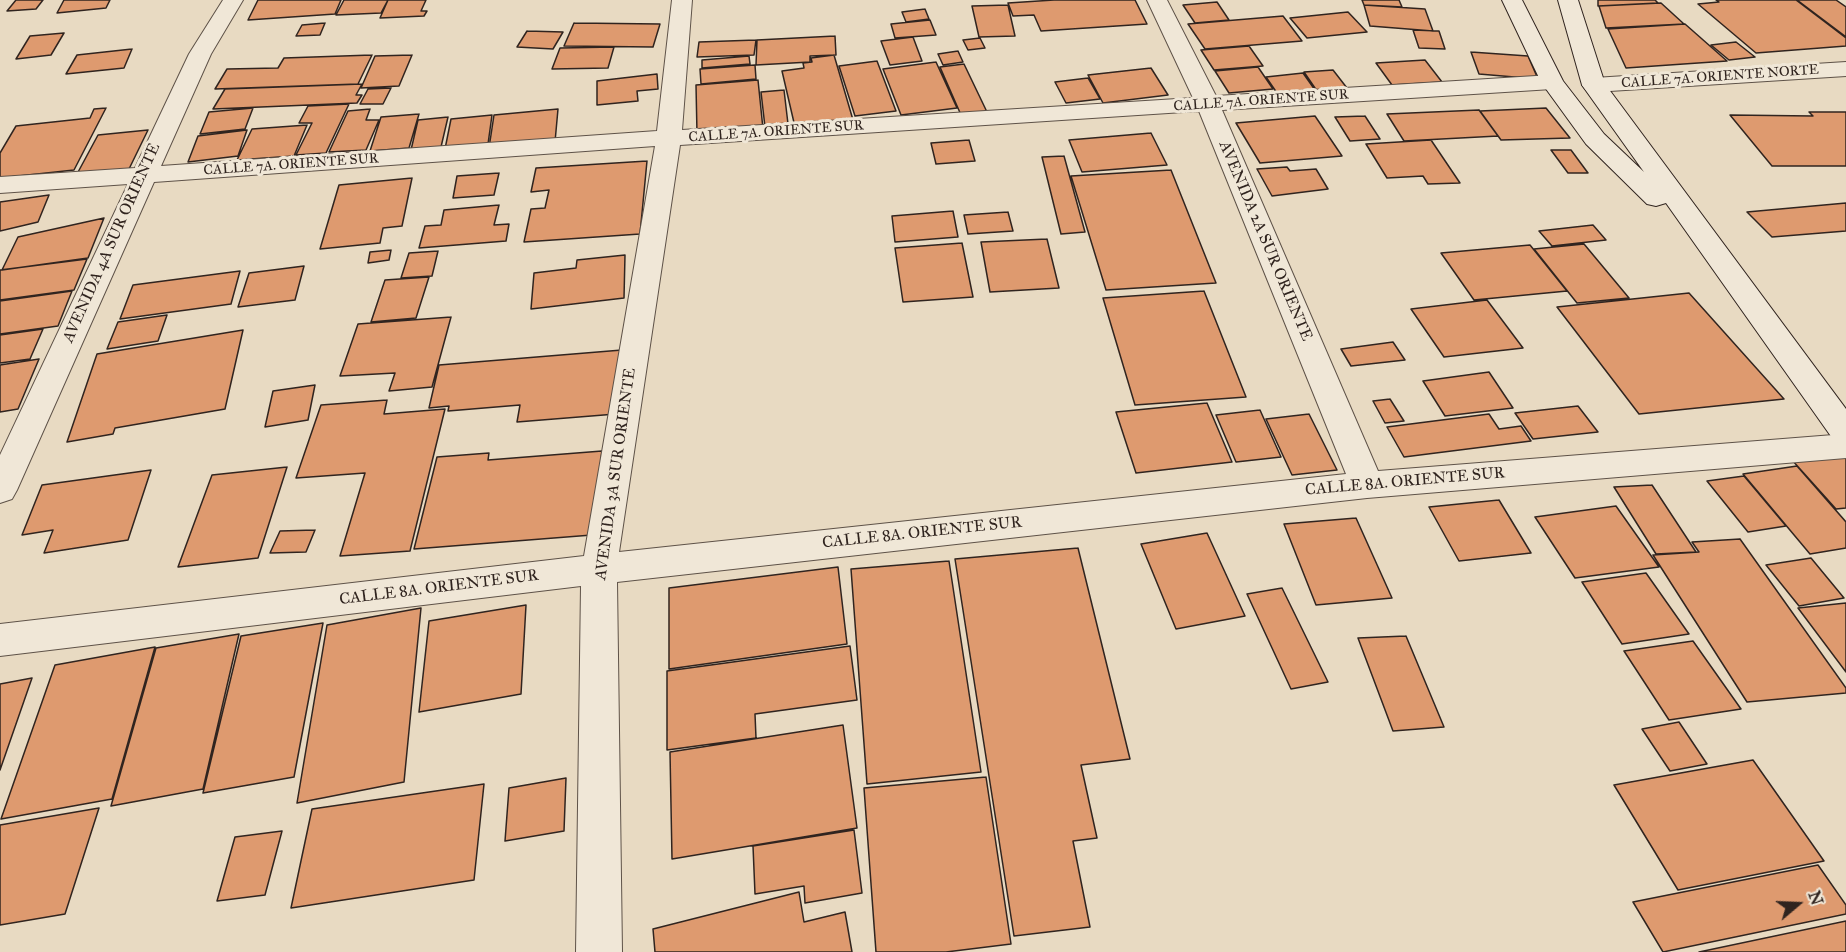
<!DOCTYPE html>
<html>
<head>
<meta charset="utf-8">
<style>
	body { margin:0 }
	#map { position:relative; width:1846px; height:952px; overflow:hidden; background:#e8dac2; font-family:"IM FELL Great Primer",serif }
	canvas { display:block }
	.north { position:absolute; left:1768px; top:874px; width:60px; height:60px; -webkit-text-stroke:4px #f0e7d7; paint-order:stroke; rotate:71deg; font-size:16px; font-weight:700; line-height:24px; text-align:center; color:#30241f }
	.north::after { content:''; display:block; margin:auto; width:21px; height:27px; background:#30241f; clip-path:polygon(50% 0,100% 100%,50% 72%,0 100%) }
</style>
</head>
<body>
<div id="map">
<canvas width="1846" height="952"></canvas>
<div class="north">N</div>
</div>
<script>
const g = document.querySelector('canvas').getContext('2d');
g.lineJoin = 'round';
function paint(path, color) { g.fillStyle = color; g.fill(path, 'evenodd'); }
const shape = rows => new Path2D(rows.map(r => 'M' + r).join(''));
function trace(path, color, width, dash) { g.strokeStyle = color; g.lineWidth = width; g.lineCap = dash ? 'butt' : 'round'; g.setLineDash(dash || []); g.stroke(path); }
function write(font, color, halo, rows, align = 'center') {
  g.font = font + ' "IM FELL Great Primer",serif'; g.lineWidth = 6; g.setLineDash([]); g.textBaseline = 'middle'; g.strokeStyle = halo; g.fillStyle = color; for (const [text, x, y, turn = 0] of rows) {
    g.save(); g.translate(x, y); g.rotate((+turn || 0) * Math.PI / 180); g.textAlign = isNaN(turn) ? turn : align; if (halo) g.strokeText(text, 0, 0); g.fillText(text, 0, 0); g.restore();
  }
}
const building = shape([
	[16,0,43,0,36,9,7,11,16,0],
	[64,0,110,0,106,8,57,13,64,0],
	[258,0,341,0,335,14,248,20,258,0],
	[344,0,388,0,381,13,336,15,344,0],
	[388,0,426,0,421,11,427,11,424,16,380,18,388,0],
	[1054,0,1135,0,1147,24,1041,31,1034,15,1013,16,1008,3,1054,0],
	[1362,0,1399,0,1402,7,1364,5,1362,0],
	[1598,0,1655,0,1658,3,1598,6,1598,0],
	[1716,0,1796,0,1846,38,1846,46,1756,53,1698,4,1719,2,1716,0],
	[1797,0,1836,0,1846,7,1846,37,1797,0],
	[1217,2,1229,20,1195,23,1183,5,1217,2],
	[1661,3,1684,24,1606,28,1599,6,1661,3],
	[1008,5,1015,36,979,37,972,6,1008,5],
	[1364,5,1425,9,1433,31,1370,26,1364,5],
	[925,9,929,19,906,22,902,12,925,9],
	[1348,12,1367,32,1307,38,1290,18,1348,12],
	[1283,16,1302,41,1205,49,1188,24,1283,16],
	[930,20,936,35,895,38,891,24,930,20],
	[325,23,320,35,296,36,302,25,325,23],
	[574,23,660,24,653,47,564,46,574,23],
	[1685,24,1727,61,1626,68,1608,29,1685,24],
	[1413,30,1439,31,1445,49,1419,48,1413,30],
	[527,31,563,32,553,49,517,47,527,31],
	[64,33,51,55,16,59,30,36,64,33],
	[835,36,836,55,810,56,810,62,756,65,757,40,835,36],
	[913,37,922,61,890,65,881,41,913,37],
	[980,38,985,48,968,50,963,40,980,38],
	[756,40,754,55,697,57,699,42,756,40],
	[1736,42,1755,57,1729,60,1711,45,1736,42],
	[1249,46,1263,66,1214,70,1201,50,1249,46],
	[614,47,608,68,552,69,560,48,614,47],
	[132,49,124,68,66,74,77,55,132,49],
	[958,51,963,62,943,65,938,54,958,51],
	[1471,52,1528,56,1538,79,1479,74,1471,52],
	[372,55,358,84,215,89,227,69,278,68,284,58,372,55],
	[412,55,399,86,361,88,375,56,412,55],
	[834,55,853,120,795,127,782,71,804,68,803,63,812,62,811,58,834,55],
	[749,56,750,64,702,68,702,60,749,56],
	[1425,60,1442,82,1392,85,1376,63,1425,60],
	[877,61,896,111,855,116,839,66,877,61],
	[936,62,957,108,901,115,883,69,936,62],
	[964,64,987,112,961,115,940,67,964,64],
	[755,65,756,79,701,84,700,69,755,65],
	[1258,67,1273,89,1229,93,1215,71,1258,67],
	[1151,68,1168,95,1103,103,1088,75,1151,68],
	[1333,70,1347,88,1317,91,1304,72,1333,70],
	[1303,73,1315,90,1277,93,1266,77,1303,73],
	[657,74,658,89,637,91,638,101,597,105,597,81,657,74],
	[1088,78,1100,99,1066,103,1055,82,1088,78],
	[758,80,763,129,697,134,696,85,758,80],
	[362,84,356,95,362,95,357,103,213,109,225,89,362,84],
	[391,88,383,104,360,104,368,89,391,88],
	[784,90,788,124,765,127,761,92,784,90],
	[349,104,326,153,296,155,312,123,299,123,308,106,349,104],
	[106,108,74,170,0,178,0,153,16,126,90,118,94,109,106,108],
	[253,108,245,129,200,134,209,112,253,108],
	[1546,108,1570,138,1501,140,1480,111,1546,108],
	[370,109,366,120,379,120,366,150,329,152,348,111,370,109],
	[558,109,555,142,489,148,494,115,558,109],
	[1479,110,1498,136,1404,141,1387,114,1479,110],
	[1809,112,1846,112,1846,166,1772,166,1730,115,1813,116,1809,112],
	[419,114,409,148,370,151,381,117,419,114],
	[492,115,488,144,445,149,451,119,492,115],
	[1315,116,1342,156,1260,163,1236,123,1315,116],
	[1365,116,1380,139,1350,141,1335,117,1365,116],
	[448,117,441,147,411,150,418,120,448,117],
	[307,125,294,156,237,160,252,129,307,125],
	[148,130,129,169,77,174,98,135,148,130],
	[247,130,238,156,188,162,198,136,247,130],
	[1151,133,1167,165,1082,172,1069,140,1151,133],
	[969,140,975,161,936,164,931,143,969,140],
	[1431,140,1460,183,1428,184,1423,176,1387,178,1366,144,1431,140],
	[1551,150,1571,150,1588,173,1568,173,1551,150],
	[1064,156,1085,232,1061,234,1042,157,1064,156],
	[647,161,640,234,524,242,531,209,545,208,549,190,531,192,536,168,647,161],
	[1287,167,1290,171,1316,169,1328,189,1272,196,1257,169,1287,167],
	[1171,170,1216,283,1106,290,1071,176,1171,170],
	[499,173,494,195,453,198,457,176,499,173],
	[412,178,402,226,383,228,380,243,320,249,339,185,412,178],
	[49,195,38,222,0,231,0,202,49,195],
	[1846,203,1846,231,1772,237,1747,212,1846,203],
	[499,205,494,225,509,224,506,241,419,248,425,226,441,225,444,210,499,205],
	[953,211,958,237,895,242,892,216,953,211],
	[1008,212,1013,231,968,234,964,215,1008,212],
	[104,218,88,258,2,270,18,237,104,218],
	[1593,225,1606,240,1552,246,1539,231,1593,225],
	[1047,239,1059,288,990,292,981,242,1047,239],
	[962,243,973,297,903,302,895,248,962,243],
	[1584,244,1629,298,1577,303,1534,249,1584,244],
	[1530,245,1567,291,1474,300,1441,253,1530,245],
	[391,250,389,260,368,263,370,252,391,250],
	[438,251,432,276,401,278,409,253,438,251],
	[625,255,624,298,531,309,534,273,576,268,577,260,625,255],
	[87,259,74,290,0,300,0,270,87,259],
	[304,266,295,300,238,307,249,273,304,266],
	[240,271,231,304,120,319,133,285,240,271],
	[429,277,416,318,371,322,385,280,429,277],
	[72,291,58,326,0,334,0,301,72,291],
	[1204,291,1246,397,1135,405,1103,298,1204,291],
	[1689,293,1784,399,1639,414,1557,307,1689,293],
	[1487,300,1523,348,1444,357,1411,309,1487,300],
	[167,315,158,341,107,349,118,322,167,315],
	[451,317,432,387,389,391,395,373,340,376,358,324,451,317],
	[43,329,30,359,0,363,0,335,43,329],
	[243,330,225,409,115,428,113,434,67,442,97,354,243,330],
	[1393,342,1405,360,1351,366,1341,349,1393,342],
	[622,350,616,414,517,422,520,405,448,411,449,406,429,408,439,365,622,350],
	[39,359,18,409,0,412,0,365,39,359],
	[1489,372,1513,408,1445,416,1423,381,1489,372],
	[315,385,308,420,265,427,273,391,315,385],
	[1390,399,1404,421,1385,423,1373,401,1390,399],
	[387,400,384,414,445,409,410,551,340,556,365,473,296,478,321,405,387,400],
	[1207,403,1232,462,1136,473,1116,412,1207,403],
	[1578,406,1598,432,1533,439,1515,413,1578,406],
	[1260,410,1281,457,1236,462,1216,415,1260,410],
	[1309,414,1337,470,1292,475,1266,419,1309,414],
	[1489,414,1499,429,1521,426,1531,441,1404,457,1387,427,1489,414],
	[602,451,592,535,414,549,437,457,489,453,488,460,602,451],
	[1846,453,1846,508,1836,509,1792,460,1846,453],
	[1797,466,1846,522,1846,548,1810,554,1743,474,1797,466],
	[287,467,258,558,178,567,212,475,287,467],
	[151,470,128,540,44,553,53,530,22,535,42,485,151,470],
	[1744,476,1786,526,1748,532,1707,481,1744,476],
	[1652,485,1696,552,1656,554,1614,487,1652,485],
	[1499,500,1531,553,1459,561,1429,507,1499,500],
	[1616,506,1659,567,1575,578,1535,517,1616,506],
	[1356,518,1392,598,1316,605,1284,524,1356,518],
	[315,530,306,552,270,553,280,531,315,530],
	[1207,533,1245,616,1176,629,1141,544,1207,533],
	[1740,539,1846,688,1846,693,1747,702,1653,555,1699,552,1692,542,1740,539],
	[1078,548,1130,759,1081,765,1097,838,1073,841,1090,927,1014,936,955,559,1078,548],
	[1811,558,1844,598,1799,606,1766,565,1811,558],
	[949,561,981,772,867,784,851,569,949,561],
	[838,567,847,644,669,669,669,588,838,567],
	[1646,573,1689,634,1622,644,1582,582,1646,573],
	[1282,588,1328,682,1291,689,1247,594,1282,588],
	[1846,603,1846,672,1798,608,1846,603],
	[526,605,521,694,419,712,429,621,526,605],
	[421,608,404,782,297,803,327,625,421,608],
	[323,623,294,777,203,793,241,636,323,623],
	[239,634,203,789,111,806,156,648,239,634],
	[1406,636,1444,727,1393,731,1358,638,1406,636],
	[1693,641,1741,709,1669,720,1624,651,1693,641],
	[850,646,857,700,755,714,756,738,667,750,667,671,850,646],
	[155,647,112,799,1,819,55,665,155,647],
	[32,678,0,770,0,684,32,678],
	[1679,722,1707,764,1670,771,1642,729,1679,722],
	[843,725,857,828,672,859,670,752,843,725],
	[1753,760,1824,861,1678,890,1614,785,1753,760],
	[986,777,1011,944,946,952,876,952,864,788,986,777],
	[566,778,564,831,505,841,509,788,566,778],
	[484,784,474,880,291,908,312,809,484,784],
	[99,808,65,914,0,925,0,825,99,808],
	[854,830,862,893,805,903,804,886,755,894,753,846,854,830],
	[282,831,265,895,217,901,235,837,282,831],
	[1818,865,1846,905,1846,914,1663,952,1633,902,1818,865],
	[799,892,804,922,845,912,852,952,655,952,653,929,799,892],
	[1846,921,1846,952,1699,952,1846,921]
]);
const street = shape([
	[223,0,243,0,211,54,161,166,657,131,672,0,692,0,682,130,1193,98,1147,0,1167,0,1216,96,1552,75,1560,77,1563,82,1560,87,1552,89,1222,110,1378,471,1846,434,1846,458,1367,498,617,582,622,952,576,952,581,586,0,656,0,624,584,556,655,146,154,182,17,490,12,499,0,503,0,455,128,184,0,193,0,177,135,168,189,54,223,0],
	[1199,111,1346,474,619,552,680,145,1199,111],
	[1846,62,1846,76,1594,92,1586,90,1582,85,1586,80,1594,78,1846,62]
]);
const secondary = shape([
	[1502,0,1522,0,1563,81,1604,134,1644,172,1582,85,1558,0,1578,0,1605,84,1846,409,1846,445,1835,442,1666,203,1656,206,1647,204,1586,144,1541,82,1502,0]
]);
const farStreetnames = [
	["CALLE 7A. ORIENTE NORTE",1720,77,-4],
	["CALLE 7A. ORIENTE SUR",1261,101,-4],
	["CALLE 7A. ORIENTE SUR",776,132,-4],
	["CALLE 7A. ORIENTE SUR",291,165,-4]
];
const streetNames = [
	["AVENIDA 2A SUR ORIENTE",1265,241,67],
	["AVENIDA 4A SUR ORIENTE",112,243,-66],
	["AVENIDA 3A SUR ORIENTE",616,474,-82],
	["CALLE 8A. ORIENTE SUR",1405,482,-5],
	["CALLE 8A. ORIENTE SUR",922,533,-6],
	["CALLE 8A. ORIENTE SUR",439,588,-7]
];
paint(building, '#de9a6f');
trace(building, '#30241f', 1.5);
trace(street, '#5e5248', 2);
trace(secondary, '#30241f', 2);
paint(street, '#f0e7d7');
paint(secondary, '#f0e7d7');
write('14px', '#30241f', '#f0e7d7', farStreetnames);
write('16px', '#30241f', '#f0e7d7', streetNames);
</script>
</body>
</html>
